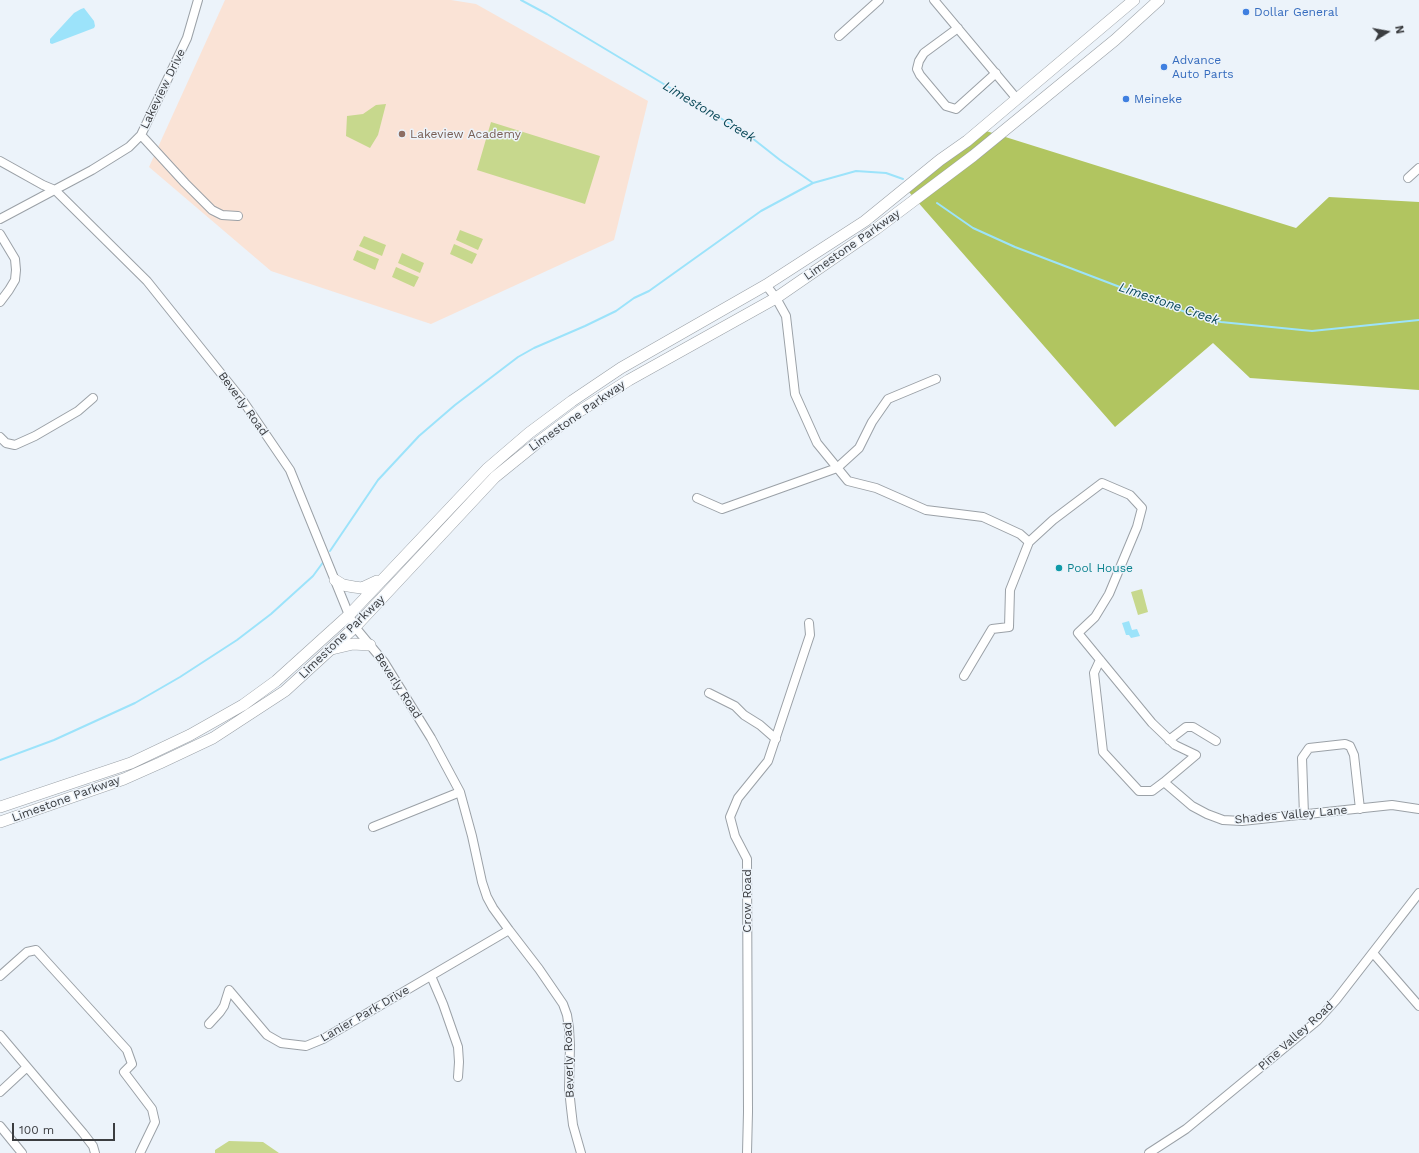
<!DOCTYPE html>
<html>
<head>
<meta charset="utf-8">
<style>
	body { margin:0 }
	#map { position:relative; width:1419px; height:1153px; overflow:hidden; background:#ecf3fa; font-family:"Work Sans",sans-serif }
	canvas { display:block }
	.north { position:absolute; left:1367px; top:12px; width:40px; height:40px; -webkit-text-stroke:3px #ecf3fa; paint-order:stroke; rotate:79deg; font-size:11px; font-weight:700; line-height:16px; text-align:center; color:#3b3d40 }
	.north::after { content:''; display:block; margin:auto; width:14px; height:18px; background:#3b3d40; clip-path:polygon(50% 0,100% 100%,50% 72%,0 100%) }
	.scale { position:absolute; left:12px; top:1123px; width:103px; height:18px; box-sizing:border-box; border:2px solid #3b3d40; border-top:0; padding-left:5px; font-size:12px; line-height:14px; white-space:nowrap; color:#3b3d40; -webkit-text-stroke:3px #ecf3fa; paint-order:stroke }
</style>
</head>
<body>
<div id="map">
<canvas width="1419" height="1153"></canvas>
<div class="north">N</div>
<div class="scale">100 m</div>
</div>
<script>
const g = document.querySelector('canvas').getContext('2d');
g.lineJoin = 'round';
function paint(path, color) { g.fillStyle = color; g.fill(path, 'evenodd'); }
const shape = rows => new Path2D(rows.map(r => 'M' + r).join(''));
function trace(path, color, width, dash) { g.strokeStyle = color; g.lineWidth = width; g.lineCap = dash ? 'butt' : 'round'; g.setLineDash(dash || []); g.stroke(path); }
function write(font, color, halo, rows, align = 'center') {
  g.font = font + ' "Work Sans",sans-serif'; g.lineWidth = 3; g.setLineDash([]); g.textBaseline = 'middle'; g.strokeStyle = halo; g.fillStyle = color; for (const [text, x, y, turn = 0] of rows) {
    g.save(); g.translate(x, y); g.rotate((+turn || 0) * Math.PI / 180); g.textAlign = isNaN(turn) ? turn : align; if (halo) g.strokeText(text, 0, 0); g.fillText(text, 0, 0); g.restore();
  }
}
const education = shape([
	[225,0,451,0,476,4,648,101,614,240,431,324,271,271,149,167]
]);
const green = shape([
	[386,104,378,135,370,148,346,136,347,116,363,114,376,105],
	[491,122,600,156,585,204,477,170],
	[460,230,483,239,478,250,456,240],
	[364,236,386,245,382,256,359,246],
	[454,244,477,254,472,264,450,254],
	[357,250,379,259,375,270,353,260],
	[402,253,424,263,420,273,398,263],
	[396,267,419,277,414,287,392,277],
	[1142,589,1148,612,1138,615,1131,592],
	[229,1141,263,1142,279,1153,215,1153,215,1150]
]);
const forest = shape([
	[983,130,1296,228,1329,197,1419,202,1419,390,1250,378,1213,343,1115,427,909,192]
]);
const water = shape([
	[84,8,94,21,95,26,94,28,52,44,50,43,50,39,74,13,81,9],
	[1129,621,1132,630,1137,629,1140,636,1131,638,1129,635,1126,635,1122,623]
]);
const stream = shape([
	[521,0,547,14,747,134,780,160,813,183],
	[937,203,973,228,1015,247,1188,313,1221,322,1312,331,1419,320],
	[330,551,378,480,419,436,455,405,518,357,534,348,585,326,616,311,634,298,649,291,761,211,813,183,856,171,886,173,903,179],
	[0,760,54,740,135,703,180,677,237,640,271,614,313,576,324,561]
]);
const minor = shape([
	[934,0,1017,99],
	[958,28,924,53,919,61,917,69,920,75,946,106,956,109,996,73],
	[839,36,879,0],
	[141,135,185,183,212,210,222,215,238,216],
	[0,161,43,185,55,190,147,281,243,401,290,470,349,615,355,627,384,662,431,738,460,792,472,836,482,882,487,897,493,908,509,930,539,969,563,1004,567,1015,569,1028,570,1045,569,1089,571,1108,573,1125,581,1153],
	[1408,178,1419,168],
	[0,219,92,170,129,147,141,135,187,38,198,0],
	[0,234,15,259,16,270,15,280,9,290,0,302],
	[766,285,776,298,786,316,795,394,817,443,848,481,876,488,926,510,983,517,1020,534,1029,542],
	[0,437,6,443,15,445,35,436,78,411,93,398],
	[697,498,722,509,837,468,859,448,872,422,888,399,936,379],
	[1100,660,1094,673,1103,752,1139,791,1152,791,1164,782],
	[964,676,992,629,1009,627,1010,590,1029,542,1053,520,1102,483,1130,495,1142,508,1137,527,1109,594,1095,617,1078,633,1152,723,1175,745,1196,755,1164,782,1192,806,1207,814,1223,820,1242,821,1392,805,1419,809],
	[709,693,735,706,744,715,760,725,776,739],
	[1169,740,1186,727,1193,727,1216,741],
	[1304,815,1302,758,1309,748,1345,744,1350,746,1354,755,1360,809],
	[373,827,460,792],
	[1373,953,1419,1006],
	[0,976,27,952,36,950,127,1050,132,1064,124,1072,152,1109,155,1122,140,1153],
	[431,976,443,1004,458,1047,459,1062,458,1077],
	[229,990,267,1035,281,1043,306,1046,323,1039,509,930],
	[209,1024,220,1012,224,1006,229,990],
	[0,1035,83,1133,93,1146,95,1153],
	[0,1092,27,1067],
	[0,1126,22,1153],
	[747,1153,748,1112,747,859,735,836,730,817,738,798,768,761,810,635,809,623],
	[1149,1153,1186,1129,1317,1021,1336,1000,1419,893]
]);
const major = shape([
	[335,580,343,585,354,587,362,588,377,581],
	[332,649,353,644,370,645],
	[0,807,131,763,190,735,243,705,276,681,349,615,487,469,529,433,572,401,621,368,766,285,865,221,940,160,967,141,1134,0],
	[0,822,124,779,160,763,213,738,285,691,355,627,495,477,537,443,580,411,629,380,776,298,876,229,973,156,1115,40,1159,0]
]);
const markers = [
	[1246,12,4,"#3f7fe0"],
	[1164,67,4,"#3f7fe0"],
	[1126,99,4,"#3f7fe0"],
	[402,134,4,"#8d6e63"],
	[1059,568,4,"#0f9aa8"]
];
const shopNames = [
	["Dollar General",1254,12],
	["Advance",1172,60],
	["Auto Parts",1172,74],
	["Meineke",1134,99]
];
const streetNames = [
	["Lakeview Drive",163,89,-64],
	["Limestone Parkway",852,245,-35],
	["Beverly Road",243,404,54],
	["Limestone Parkway",577,416,-35],
	["Limestone Parkway",342,637,-44],
	["Beverly Road",398,686,57],
	["Limestone Parkway",66,799,-20],
	["Shades Valley Lane",1291,815,-5],
	["Crow Road",747,901,-90],
	["Lanier Park Drive",365,1014,-30],
	["Pine Valley Road",1296,1036,-42],
	["Beverly Road",569,1060,-92]
];
const educationNames = [
	["Lakeview Academy",410,134]
];
const cultureNames = [
	["Pool House",1067,568]
];
const waterNames = [
	["Limestone Creek",709,112,31],
	["Limestone Creek",1169,304,19]
];
paint(education, '#fae3d6');
paint(green, '#c7d88d');
paint(forest, '#b1c560');
paint(water, '#9ce3fa');
trace(stream, '#9ce3fa', 2);
trace(minor, '#9ba1a7', 10);
trace(major, '#9ba1a7', 12);
trace(minor, '#fff', 8);
trace(major, '#fff', 11);
for (const [x, y, r, color] of markers) { const dot = new Path2D(); dot.arc(x, y, r, 0, 2 * Math.PI); g.fillStyle = color; g.fill(dot); trace(dot, '#ecf3fa', 1.5); }
write('12px', '#366cbe', '#ecf3fa', shopNames, 'left');
write('12px', '#3b3d40', '#ecf3fa', streetNames);
write('12px', '#785e54', '#ecf3fa', educationNames, 'left');
write('12px', '#0d838f', '#ecf3fa', cultureNames, 'left');
write('italic 13px', '#0a4858', '#ecf3fa', waterNames);
</script>
</body>
</html>
